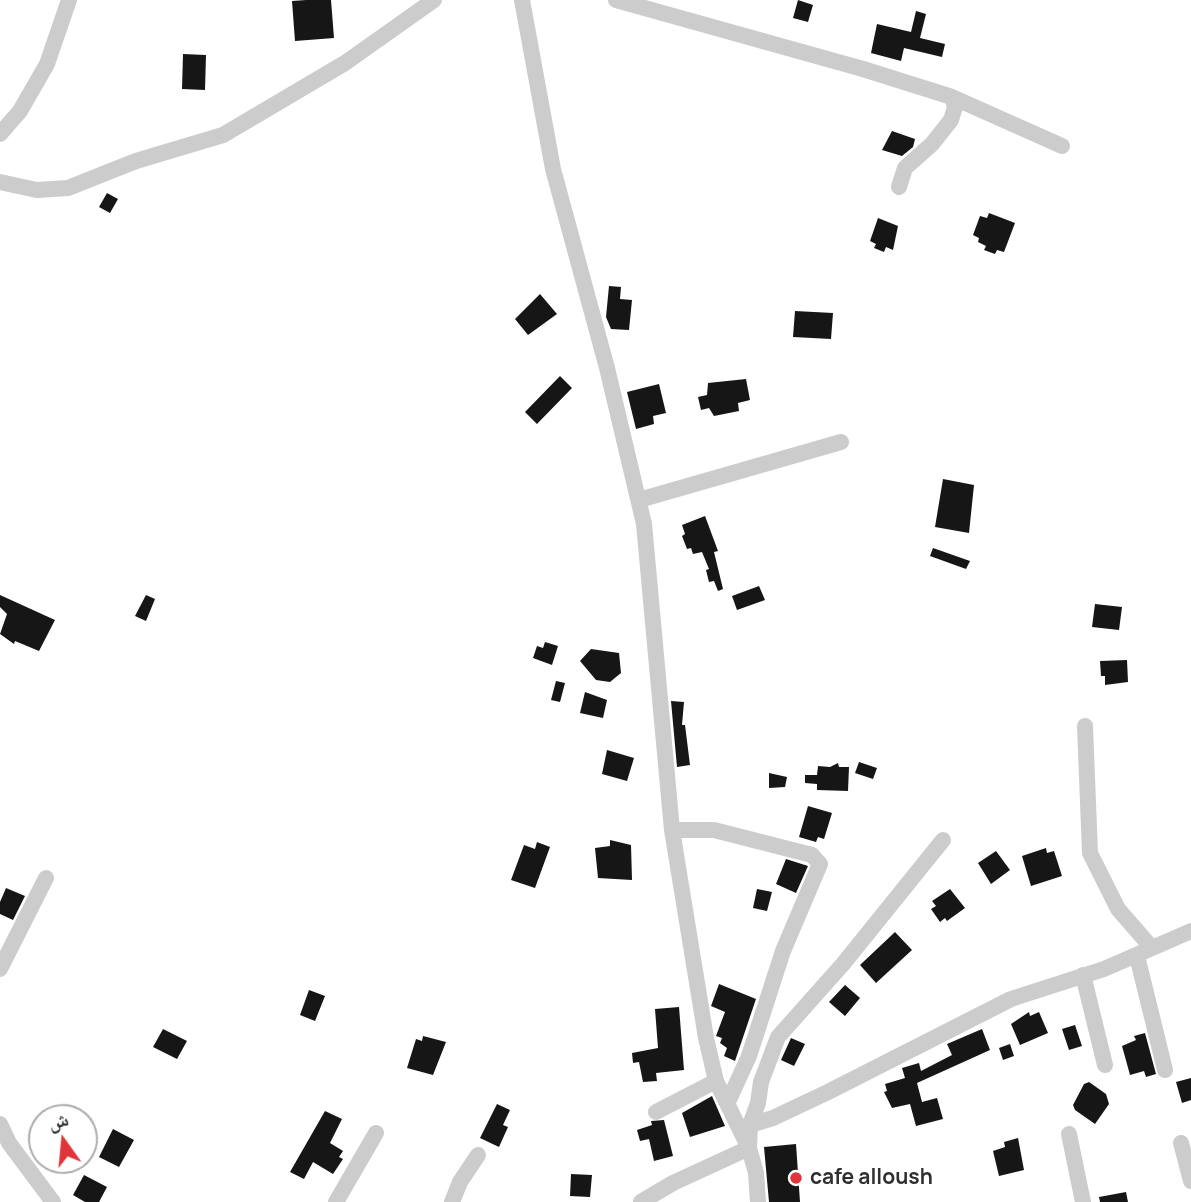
<!DOCTYPE html>
<html>
<head>
<meta charset="utf-8">
<style>
	body { margin:0 }
	#map { position:relative; width:1191px; height:1202px; overflow:hidden; background:#fff; font-family:Manrope,"Noto Naskh Arabic",sans-serif }
	canvas { display:block }
	.north { position:absolute; left:28px; top:1104px; width:70px; height:70px; box-sizing:border-box; background:#fff; border:2px solid #acacac; border-radius:50%; rotate:345deg; font-size:19px; font-weight:700; line-height:28px; text-align:center; color:#2f2f2f }
	.north::after { content:''; display:block; margin:auto; width:24px; height:32px; background:#e13639; clip-path:polygon(50% 0,100% 100%,50% 72%,0 100%) }
</style>
</head>
<body>
<div id="map">
<canvas width="1191" height="1202"></canvas>
<div class="north">ش</div>
</div>
<script>
const g = document.querySelector('canvas').getContext('2d');
g.lineJoin = 'round';
function paint(path, color) { g.fillStyle = color; g.fill(path, 'evenodd'); }
const shape = rows => new Path2D(rows.map(r => 'M' + r).join(''));
function trace(path, color, width, dash) { g.strokeStyle = color; g.lineWidth = width; g.lineCap = dash ? 'butt' : 'round'; g.setLineDash(dash || []); g.stroke(path); }
function write(font, color, halo, rows, align = 'center') {
  g.font = font + ' Manrope,sans-serif'; g.lineWidth = 7; g.setLineDash([]); g.textBaseline = 'middle'; g.strokeStyle = halo; g.fillStyle = color; for (const [text, x, y, turn = 0] of rows) {
    g.save(); g.translate(x, y); g.rotate((+turn || 0) * Math.PI / 180); g.textAlign = isNaN(turn) ? turn : align; if (halo) g.strokeText(text, 0, 0); g.fillText(text, 0, 0); g.restore();
  }
}
const building = shape([
	[306,0,331,0,334,38,295,41,292,1],
	[798,0,813,5,808,22,793,18],
	[916,11,926,14,920,38,945,44,942,57,904,48,901,61,871,53,877,24,911,32],
	[183,54,206,55,205,90,182,89],
	[892,131,915,139,913,147,902,156,882,150],
	[107,193,118,199,110,213,99,207],
	[989,213,1015,223,1004,252,997,250,995,254,984,250,986,246,978,242,979,238,973,235,980,216,987,218],
	[878,218,898,226,893,250,886,247,884,252,874,248,876,244,870,241],
	[609,286,621,287,620,299,632,300,629,330,611,329,606,317],
	[540,294,557,314,528,335,515,319],
	[795,311,833,313,831,339,793,337],
	[560,376,572,388,537,424,525,412],
	[746,379,750,400,738,403,739,411,714,416,709,408,701,410,698,397,707,395,708,383],
	[659,384,666,413,653,416,654,424,636,429,627,392],
	[943,479,974,485,969,533,935,527],
	[705,516,718,551,714,552,723,589,718,591,714,581,709,582,706,570,709,569,702,552,693,554,691,548,687,549,682,536,685,534,682,525],
	[933,548,970,561,966,569,930,556],
	[759,586,765,600,737,610,732,596],
	[0,595,55,620,39,651,15,641,14,644,0,634,7,614,0,607],
	[146,595,155,599,146,621,135,616],
	[1095,604,1122,607,1119,630,1092,627],
	[545,642,558,646,552,665,533,658,537,646,543,648],
	[591,649,619,653,621,673,610,682,596,680,580,661],
	[1127,660,1128,682,1105,685,1105,676,1101,676,1100,661],
	[556,681,565,683,560,702,551,700],
	[585,692,607,700,603,718,580,713],
	[671,701,684,702,682,725,685,725,690,765,677,767],
	[607,750,634,758,627,781,602,774],
	[859,762,877,768,873,779,855,773],
	[838,763,839,767,849,767,848,791,817,790,817,784,805,783,805,775,817,775,818,766,830,767],
	[769,773,787,777,785,787,769,788],
	[808,806,832,813,824,839,818,837,816,842,799,837],
	[610,840,631,845,632,880,598,878,595,848,610,846],
	[537,842,550,847,535,888,511,880,524,845,535,849],
	[1046,848,1047,853,1054,851,1062,876,1031,886,1022,856],
	[996,851,1010,870,991,884,978,863],
	[786,859,808,866,796,893,776,884],
	[6,888,25,896,13,920,0,914,0,902],
	[757,889,772,892,767,911,753,908],
	[950,889,965,908,947,921,945,918,940,922,931,909,936,906,932,901],
	[895,932,912,950,876,983,860,965],
	[719,984,756,999,735,1061,724,1056,727,1048,720,1043,722,1038,716,1036,725,1012,711,1006],
	[845,985,860,998,845,1016,829,1002],
	[309,990,325,996,315,1021,300,1015],
	[679,1007,684,1070,656,1073,657,1081,643,1082,639,1062,633,1063,632,1053,658,1048,655,1009],
	[1029,1012,1030,1016,1039,1012,1048,1033,1020,1045,1011,1024],
	[1075,1025,1082,1046,1069,1050,1062,1029],
	[163,1029,187,1041,177,1059,153,1047],
	[982,1029,990,1050,917,1083,922,1102,937,1098,943,1119,916,1126,910,1104,892,1108,884,1092,887,1091,885,1084,905,1078,902,1068,919,1063,921,1071,952,1055,947,1044],
	[1145,1033,1156,1074,1146,1077,1144,1071,1130,1075,1122,1046,1136,1040,1134,1036],
	[423,1036,446,1042,433,1075,407,1068,416,1039,422,1041],
	[791,1038,805,1044,794,1066,781,1060],
	[1010,1044,1014,1056,1003,1060,999,1048],
	[1191,1078,1191,1100,1182,1103,1176,1082],
	[1089,1082,1106,1094,1109,1104,1095,1124,1075,1110,1073,1105,1084,1084],
	[712,1096,725,1126,690,1137,682,1113],
	[497,1104,510,1110,503,1125,508,1127,499,1147,480,1138],
	[325,1111,342,1119,330,1143,343,1151,339,1157,343,1159,333,1174,313,1162,304,1179,290,1172],
	[664,1120,673,1156,654,1161,649,1139,640,1141,637,1130,652,1125,651,1121],
	[113,1129,134,1140,119,1167,99,1157],
	[1018,1138,1024,1170,999,1176,993,1151,1005,1147,1004,1142],
	[796,1144,800,1202,769,1202,764,1147],
	[571,1174,592,1175,590,1197,570,1196],
	[84,1175,107,1187,99,1202,85,1202,73,1195],
	[1126,1192,1128,1202,1100,1202,1099,1197]
]);
const minor = shape([
	[522,0,553,169,607,368,644,524,672,830,706,1038,716,1081,749,1148,756,1173,758,1202],
	[616,0,863,69,952,97,1062,146],
	[0,134,20,111,47,64,69,0],
	[0,182,37,190,68,188,136,161,223,135,345,63,434,0],
	[899,187,905,168,932,144,951,120,955,107,952,97],
	[639,500,841,442],
	[1085,726,1090,853,1118,909,1152,948],
	[672,830,714,830,812,855,820,864,783,951,749,1056,728,1102],
	[1137,956,1165,1070],
	[0,969,46,878],
	[1083,975,1105,1065],
	[656,1112,716,1081],
	[0,1124,9,1143,53,1202],
	[750,1125,773,1118,828,1092,1011,999,1104,969,1191,931],
	[1069,1134,1083,1202],
	[1181,1143,1191,1181],
	[336,1202,376,1133],
	[452,1202,460,1182,478,1155],
	[641,1202,673,1183,749,1148,750,1125,758,1103,761,1082,778,1037,843,964,943,840]
]);
const markers = [
	[796,1178,7,"#e13639"]
];
const poiNames = [
	["cafe alloush",810,1178]
];
paint(building, '#161616');
trace(minor, '#ccc', 16);
for (const [x, y, r, color] of markers) { const dot = new Path2D(); dot.arc(x, y, r, 0, 2 * Math.PI); g.fillStyle = color; g.fill(dot); trace(dot, '#fff', 2.5); }
write('bold 21px', '#2f2f2f', '#fff', poiNames, 'left');
</script>
</body>
</html>
